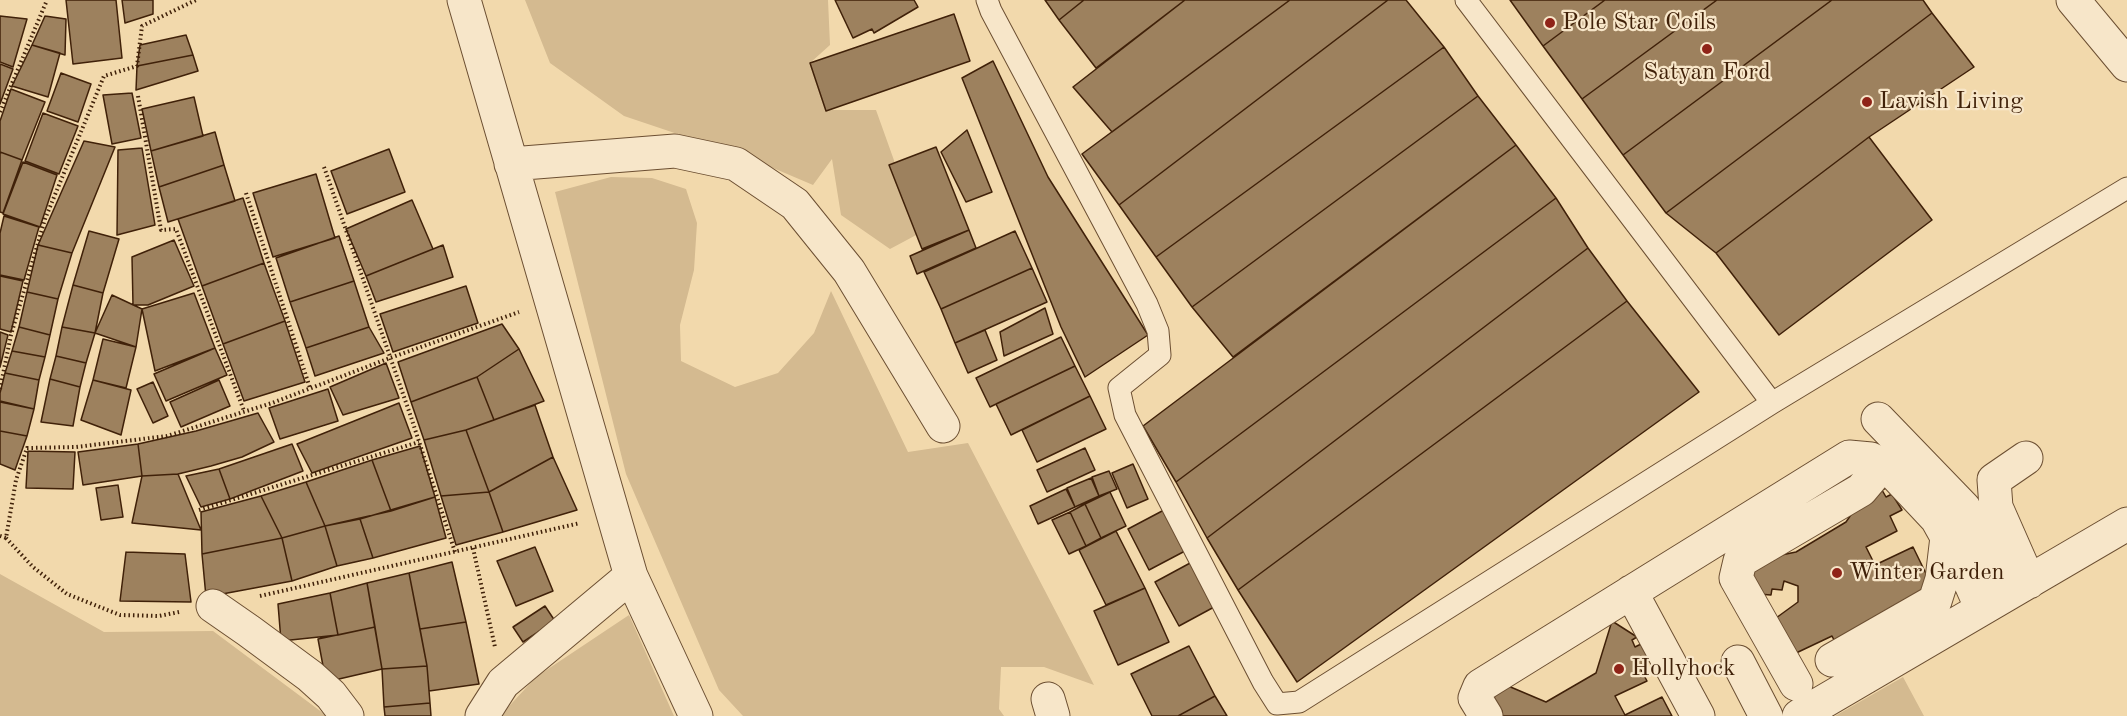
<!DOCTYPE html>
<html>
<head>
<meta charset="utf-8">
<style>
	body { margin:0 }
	canvas { display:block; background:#f2d9ac }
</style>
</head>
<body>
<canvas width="2127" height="716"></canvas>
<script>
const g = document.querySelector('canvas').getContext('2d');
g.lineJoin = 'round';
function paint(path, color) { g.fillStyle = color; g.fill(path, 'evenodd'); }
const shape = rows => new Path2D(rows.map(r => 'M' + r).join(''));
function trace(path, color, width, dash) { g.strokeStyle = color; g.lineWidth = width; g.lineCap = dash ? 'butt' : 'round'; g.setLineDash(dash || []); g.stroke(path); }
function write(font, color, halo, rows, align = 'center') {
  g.font = font + ' "Old Standard TT",serif'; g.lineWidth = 4.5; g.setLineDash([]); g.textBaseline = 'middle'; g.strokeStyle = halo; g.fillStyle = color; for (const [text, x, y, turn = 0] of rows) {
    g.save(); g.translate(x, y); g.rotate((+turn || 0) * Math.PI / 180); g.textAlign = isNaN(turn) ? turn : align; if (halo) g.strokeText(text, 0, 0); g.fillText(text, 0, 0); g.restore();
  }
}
const green = shape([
	[525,0,828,0,830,45,810,63,826,110,876,110,920,233,890,249,841,215,832,159,813,185,752,159,624,116,550,63],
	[611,177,652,178,686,189,697,223,694,270,680,325,681,361,735,387,778,373,814,333,831,291,908,452,968,443,1094,685,1044,667,1001,667,999,709,1004,716,743,716,719,690,626,474,555,192],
	[0,574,104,632,213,631,327,716,0,716],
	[629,615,674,716,500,716,536,677],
	[1903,677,1924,716,1835,716]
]);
const building = shape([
	[66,0,116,0,122,58,73,64,66,0],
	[122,0,153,0,153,14,125,23,122,0],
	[835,0,914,0,918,7,874,33,872,29,853,38,835,0],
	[1045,0,1084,0,1059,20,1045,0],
	[1084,0,1185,0,1096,68,1059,20,1084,0],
	[1185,0,1290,0,1112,132,1073,87,1185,0],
	[1290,0,1388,0,1119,205,1082,154,1290,0],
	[1388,0,1406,0,1444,47,1156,257,1119,205,1388,0],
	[1510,0,1605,0,1543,46,1510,0],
	[1605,0,1717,0,1582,99,1543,46,1605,0],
	[1717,0,1832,0,1623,155,1582,99,1717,0],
	[1832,0,1923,0,1932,13,1666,213,1623,155,1832,0],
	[1932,13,1974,67,1869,137,1716,253,1666,213,1932,13],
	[954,14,970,61,826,111,810,63,954,14],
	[0,16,27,19,13,67,0,62,0,16],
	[45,16,66,19,65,55,32,45,45,16],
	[186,35,193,55,137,66,140,45,186,35],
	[32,45,60,53,48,97,12,86,32,45],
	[1444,47,1478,96,1192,307,1156,257,1444,47],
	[193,55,198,71,136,90,137,66,193,55],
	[993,61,1048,177,1148,335,1085,377,1061,327,962,78,993,61],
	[0,64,13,69,0,104,0,64],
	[61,73,91,84,78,122,47,111,61,73],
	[11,89,45,102,22,160,0,152,0,121,11,89],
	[132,93,141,138,112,144,103,95,132,93],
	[1478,96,1516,145,1233,357,1192,307,1478,96],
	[194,97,203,136,151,151,142,109,194,97],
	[43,113,78,126,59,174,25,161,43,113],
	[967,130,992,192,966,202,941,152,967,130],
	[215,132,224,165,159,187,151,151,215,132],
	[1869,137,1932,220,1779,335,1716,253,1869,137],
	[84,141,115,147,72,253,38,245,84,141],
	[1516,145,1556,198,1176,482,1143,426,1516,145],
	[936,147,969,230,922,249,889,165,936,147],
	[142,148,155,225,117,235,118,150,142,148],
	[389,149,405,192,347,214,331,171,389,149],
	[0,152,22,160,3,213,0,212,0,152],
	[23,162,57,175,40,227,3,214,23,162],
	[224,165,235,201,168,222,159,187,224,165],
	[316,174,335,238,273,257,253,193,316,174],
	[243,198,264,263,202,286,178,219,243,198],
	[1556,198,1588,248,1207,538,1176,482,1556,198],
	[412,200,433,249,366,276,346,229,412,200],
	[4,216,39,227,24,280,0,275,0,233,4,216],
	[969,230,976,248,917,274,910,256,969,230],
	[89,231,119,239,103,293,73,285,89,231],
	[1015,231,1032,268,941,309,924,272,1015,231],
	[339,236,354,281,290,302,276,258,339,236],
	[174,240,194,286,148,305,133,305,132,257,174,240],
	[38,245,72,253,58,299,27,292,38,245],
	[443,245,453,277,376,302,366,276,443,245],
	[1588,248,1627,301,1238,590,1207,538,1588,248],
	[264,263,285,321,223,344,202,286,264,263],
	[1032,268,1047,302,955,343,941,309,1032,268],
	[0,276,23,281,11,332,0,329,0,276],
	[354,281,369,327,306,348,290,302,354,281],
	[73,285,103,293,95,333,62,327,73,285],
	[466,286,478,323,393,352,380,314,466,286],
	[27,292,58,299,50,335,19,327,27,292],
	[194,293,215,348,155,371,142,309,194,293],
	[112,295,142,309,136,347,95,333,112,295],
	[1627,301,1699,392,1297,682,1238,590,1627,301],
	[1045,308,1053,334,1004,356,1000,332,1045,308],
	[285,321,305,382,244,401,223,344,285,321],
	[502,324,519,349,477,377,411,402,398,362,502,324],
	[19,327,50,335,45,357,12,351,19,327],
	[62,327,95,333,86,363,56,356,62,327],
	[369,327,384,353,315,376,306,348,369,327],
	[985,330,997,360,968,373,955,343,985,330],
	[0,332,8,335,0,367,0,332],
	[1061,337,1075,366,990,407,976,378,1061,337],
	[103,339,136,347,126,388,93,380,103,339],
	[215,348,227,375,166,401,154,374,215,348],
	[519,349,544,401,494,420,477,377,519,349],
	[12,351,45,357,39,380,5,373,12,351],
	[56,356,86,363,80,387,50,379,56,356],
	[386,363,399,398,343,415,330,387,386,363],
	[1075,366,1090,396,1011,435,996,404,1075,366],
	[5,373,39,380,34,409,0,401,0,393,5,373],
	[477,377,494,420,466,430,424,440,411,402,477,377],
	[50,379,80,387,73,426,41,422,50,379],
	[93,380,131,390,121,435,81,420,93,380],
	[219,380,230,406,181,427,170,402,219,380],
	[153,382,168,416,153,423,137,389,153,382],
	[328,389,338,421,280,439,269,408,328,389],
	[1090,396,1106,429,1037,462,1022,430,1090,396],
	[0,402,34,409,27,436,0,431,0,402],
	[399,403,412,438,312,473,297,444,399,403],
	[535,405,553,457,489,492,466,430,535,405],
	[258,413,274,442,242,457,211,466,178,474,142,476,138,444,196,431,258,413],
	[466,430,489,492,441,496,424,440,466,430],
	[0,431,27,436,15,470,0,464,0,431],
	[138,444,142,476,83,485,78,452,138,444],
	[292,444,303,471,230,499,219,469,292,444],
	[420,446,435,497,391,511,372,460,420,446],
	[1085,448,1095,470,1047,492,1037,470,1085,448],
	[28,451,75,452,73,489,26,488,28,451],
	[553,457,577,510,503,532,489,492,553,457],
	[372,460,391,511,325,526,306,482,372,460],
	[1133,464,1148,499,1127,508,1112,473,1133,464],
	[219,469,230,499,201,507,186,476,219,469],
	[1109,471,1117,489,1099,496,1092,477,1109,471],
	[178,474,201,530,132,523,142,476,178,474],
	[1091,478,1099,496,1075,507,1067,488,1091,478],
	[306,482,325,526,282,538,261,496,306,482],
	[118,485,123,517,101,520,96,488,118,485],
	[1870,487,1888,487,1882,490,1886,497,1892,494,1902,510,1890,516,1897,531,1866,547,1875,565,1913,547,1933,588,1835,642,1832,636,1794,654,1776,618,1798,602,1798,586,1784,581,1782,590,1772,589,1771,595,1758,594,1745,583,1752,561,1796,552,1846,522,1870,487],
	[1066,489,1075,507,1038,524,1030,506,1066,489],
	[489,492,503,532,456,545,441,496,489,492],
	[1110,492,1126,526,1101,538,1085,504,1110,492],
	[261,496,282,538,202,554,201,512,261,496],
	[435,497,446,538,373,558,360,519,435,497],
	[1085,504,1101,538,1086,546,1070,512,1085,504],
	[1164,510,1185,551,1149,570,1128,529,1164,510],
	[1070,512,1086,546,1069,554,1052,520,1070,512],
	[360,519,373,558,337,566,325,526,360,519],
	[325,526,337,566,292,581,282,538,325,526],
	[1116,531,1145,588,1106,605,1079,550,1116,531],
	[282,538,292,581,206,597,202,554,282,538],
	[535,547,553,591,516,606,497,561,535,547],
	[126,552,185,554,191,602,120,601,126,552],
	[452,562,466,622,420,629,409,573,452,562],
	[1192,562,1216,606,1179,626,1155,582,1192,562],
	[409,573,427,666,382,669,367,583,409,573],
	[367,583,375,627,338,635,330,593,367,583],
	[1145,588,1169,642,1118,665,1094,611,1145,588],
	[330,593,338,635,281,641,278,604,330,593],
	[545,606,555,621,523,642,513,627,545,606],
	[1612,621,1637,637,1632,640,1635,647,1641,644,1651,660,1639,666,1647,681,1615,696,1625,715,1662,697,1672,716,1502,716,1502,711,1486,707,1494,680,1546,702,1596,673,1612,621],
	[466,622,479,684,429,691,427,666,420,629,466,622],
	[375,627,382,669,326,682,318,639,375,627],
	[1189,646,1215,696,1178,716,1152,716,1131,674,1189,646],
	[427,666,430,703,384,707,382,669,427,666],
	[1215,696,1227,716,1178,716,1215,696],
	[430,703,431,716,385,716,384,707,430,703]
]);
const path = shape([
	[138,96,161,230,176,229,244,411],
	[0,112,47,0],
	[324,167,411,417,455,552],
	[246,193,310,388],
	[0,389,11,335,45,219,104,76,137,66,142,26,196,0],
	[199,510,419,442],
	[0,536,6,538,16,480,27,448,76,447,167,436,272,403,390,358,519,312],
	[6,538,33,567,67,594,120,615,159,616,179,612],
	[473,548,495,647],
	[260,596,580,523]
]);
const service = shape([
	[987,0,991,11,1147,304,1158,331,1160,355,1119,388,1125,415,1263,682,1277,704,1299,702,1772,403,2127,188],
	[1466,0,1772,403]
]);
const minor = shape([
	[464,0,631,576,696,716],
	[511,164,675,151,736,164,795,204,849,271,943,426],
	[1878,419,1964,508,2005,595],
	[2026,458,1994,480,1996,507,2029,582],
	[1631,592,1698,716],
	[213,606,249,631,310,676,331,695,347,716],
	[1832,660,1935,601,1942,579,1947,537],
	[1738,662,1766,716],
	[1796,684,1736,578,1740,561,1861,490,1882,465],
	[1048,699,1053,716],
	[482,716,503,683,631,576],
	[1486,716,1475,698,1480,686,1849,457,1871,459,1892,471,1937,519,1962,564,1982,609],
	[1799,716,2127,524]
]);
const tertiary = shape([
	[2073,0,2127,65]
]);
const markers = [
	[1550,23,6,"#8f2418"],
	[1707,49,6,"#8f2418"],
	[1867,102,6,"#8f2418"],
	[1837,573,6,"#8f2418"],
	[1619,669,6,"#8f2418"]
];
const poiNames = [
	["Pole Star Coils",1562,23],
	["Satyan Ford",1707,73,"center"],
	["Lavish Living",1879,102],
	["Winter Garden",1849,573],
	["Hollyhock",1631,669]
];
paint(green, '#d4ba90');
paint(building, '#9d815e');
trace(building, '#402109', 1.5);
trace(service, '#6c4f32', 23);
trace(minor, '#6c4f32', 35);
trace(tertiary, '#6c4f32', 35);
trace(path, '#402109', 4, [1.5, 3]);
trace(service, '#f7e6c9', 21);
trace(minor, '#f7e6c9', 33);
trace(tertiary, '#f7e6c9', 33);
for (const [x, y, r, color] of markers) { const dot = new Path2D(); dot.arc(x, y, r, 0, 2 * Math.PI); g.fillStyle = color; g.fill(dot); trace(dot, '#f7e6c9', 2); }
write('24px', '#402109', '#f7e6c9', poiNames, 'left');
</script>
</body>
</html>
